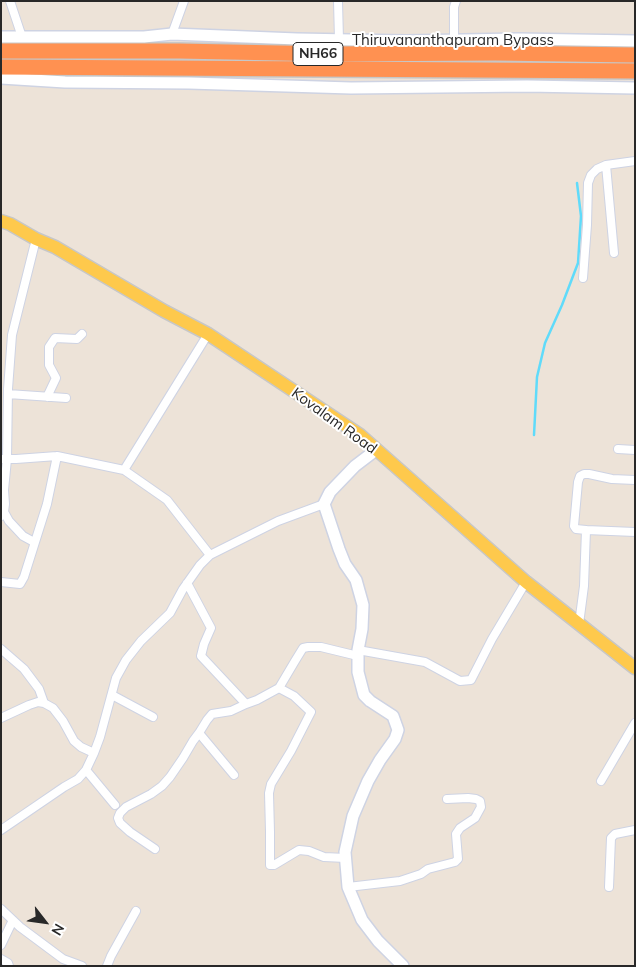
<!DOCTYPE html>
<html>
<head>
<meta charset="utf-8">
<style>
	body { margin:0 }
	#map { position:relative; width:636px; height:967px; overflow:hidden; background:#ede3d8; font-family:Mulish,sans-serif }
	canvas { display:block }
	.frame { position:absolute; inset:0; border:2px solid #282828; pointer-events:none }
	.north { position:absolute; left:20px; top:897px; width:50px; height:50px; -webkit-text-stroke:4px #fff; paint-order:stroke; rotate:120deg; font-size:14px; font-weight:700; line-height:20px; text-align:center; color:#282828 }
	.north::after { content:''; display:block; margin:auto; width:18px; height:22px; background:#282828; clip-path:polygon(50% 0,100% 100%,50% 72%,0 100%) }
</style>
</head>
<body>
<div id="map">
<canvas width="636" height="967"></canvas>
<div class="frame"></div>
<div class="north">N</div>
</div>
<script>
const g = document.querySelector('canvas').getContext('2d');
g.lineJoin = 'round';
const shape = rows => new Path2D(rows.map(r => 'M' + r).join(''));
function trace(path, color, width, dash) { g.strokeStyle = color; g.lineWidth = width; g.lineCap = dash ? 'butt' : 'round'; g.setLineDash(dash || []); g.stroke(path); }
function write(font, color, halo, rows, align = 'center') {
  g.font = font + ' Mulish,sans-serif'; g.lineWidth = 4; g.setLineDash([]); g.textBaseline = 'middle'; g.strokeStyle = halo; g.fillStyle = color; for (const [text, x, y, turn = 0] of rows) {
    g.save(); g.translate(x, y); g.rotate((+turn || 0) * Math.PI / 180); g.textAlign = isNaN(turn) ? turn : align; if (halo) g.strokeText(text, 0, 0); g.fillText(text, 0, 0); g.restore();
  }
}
const stream = shape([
	[534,435,537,377,545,343,562,305,578,263,581,216,577,183]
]);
const street = shape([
	[10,1,22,37],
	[338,1,339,40],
	[172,34,184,1],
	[454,40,454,7,456,1],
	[606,165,614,253],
	[583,278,587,225,588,183,591,175,597,169,606,165,635,161],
	[8,394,66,398],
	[47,397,56,378,49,365,49,347,55,338,77,339,82,334],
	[618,449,635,450],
	[1,459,16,459,57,456,124,470,167,500,210,555],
	[124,470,208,334],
	[4,512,9,521,23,536,34,542],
	[1,516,4,512,5,504,4,490,7,459,8,389,12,335,36,239],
	[586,530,576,529,574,526,578,482,580,476,584,474,589,474,612,479,635,480],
	[1,582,20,584,24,577,47,504,57,456],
	[187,583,211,628,204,644,201,656,246,704,257,700,279,688],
	[579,624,584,586,586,530,635,532],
	[1,649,24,669,39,689,44,703],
	[358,650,425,662,460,681,471,680,492,639,526,582],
	[112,695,153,717],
	[1,718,29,705,38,702,44,703,53,708,63,721,74,741,81,747,94,753],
	[199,733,234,775],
	[86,770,115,805],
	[601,781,635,723],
	[1,830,64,787,78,779,86,770,94,753,100,737,116,678,126,660,141,641,170,613,183,589,200,565,210,555,278,521,324,504],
	[155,849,130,832,120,823,118,818,120,813,126,807,151,794,162,786,170,777,183,758,193,741,199,733,207,720,212,714,231,711,246,704],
	[346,858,324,857,309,851,299,850,274,865,270,865,270,832,269,793,271,784,291,751,311,712,294,696,279,688,295,661,303,648,308,647,321,647,358,656],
	[348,887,400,881,421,874,428,869,455,862,458,859,456,834,460,828,475,818,481,807,480,801,476,799,468,798,447,799],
	[609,887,611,838,615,834,635,830],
	[1,909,20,927,63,959,82,966],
	[1,945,13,920],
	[1,959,8,963,9,966],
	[107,966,111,956,136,911]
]);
const secondary = shape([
	[1,37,144,37,172,34,297,39,406,41,518,39,635,41],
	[1,78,65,82,189,83,351,88,527,86,635,88],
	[376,450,355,466,330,492,324,504,339,549,345,564,356,580,363,605,362,629,358,650,358,672,364,695,370,701,393,716,398,730,395,739,380,760,368,781,353,816,345,852,348,887,362,920,378,941,403,966]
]);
const primary = shape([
	[1,221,10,224,36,239,55,247,164,311,208,334,360,435,526,582,635,668]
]);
const highway = shape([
	[1,51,179,51,331,54,495,53,635,55],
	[1,67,635,71]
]);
const shields = [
	[318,54,50]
];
const shieldNames = [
	["NH66",318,54]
];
const streetNames = [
	["Thiruvananthapuram Bypass",453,40],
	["Kovalam Road",334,421,36]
];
trace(stream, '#60dbfa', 2.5);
trace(street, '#ced3e3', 10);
trace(secondary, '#ced3e3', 14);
trace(primary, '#c7c7c7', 15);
trace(highway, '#c7c7c7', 18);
trace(street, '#fff', 8);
trace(secondary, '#fff', 11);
trace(primary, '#fec94c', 12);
trace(highway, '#ff9151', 15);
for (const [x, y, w] of shields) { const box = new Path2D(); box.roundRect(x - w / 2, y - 11.5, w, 23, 4); g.fillStyle = '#fff'; g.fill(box); trace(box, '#282828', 1); }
write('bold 14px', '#282828', null, shieldNames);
write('15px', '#282828', '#fff', streetNames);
</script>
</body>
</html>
